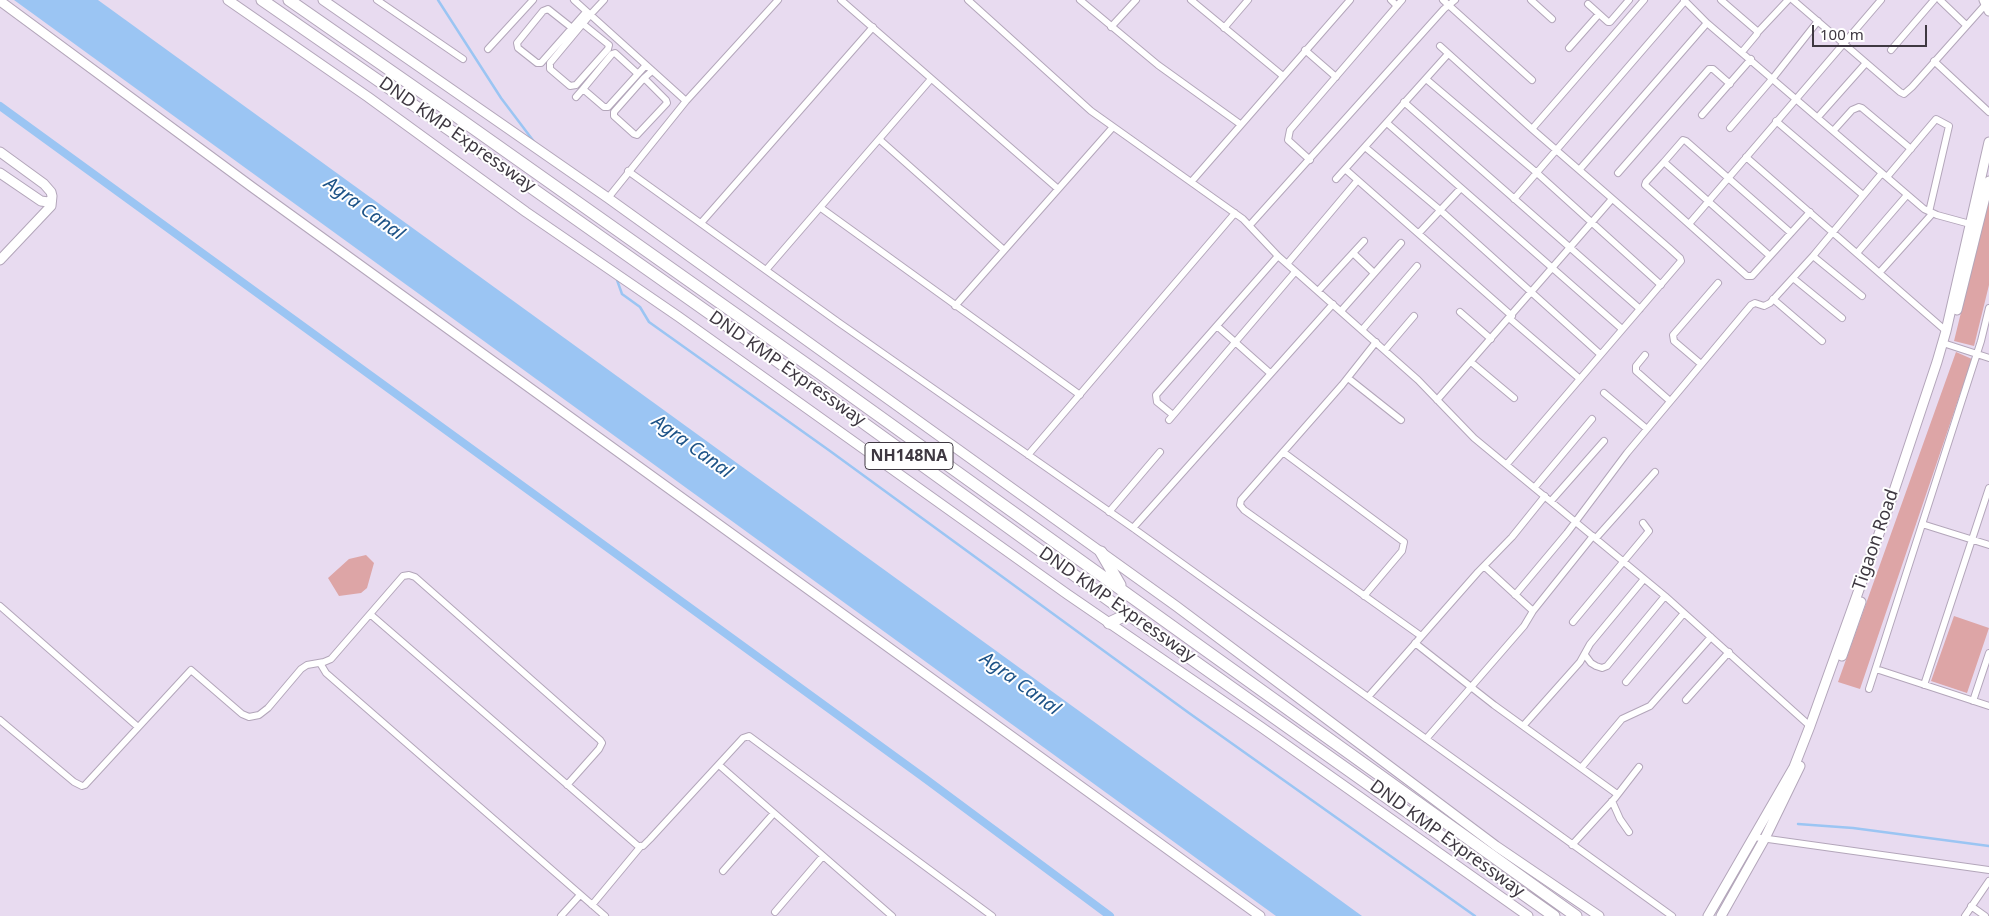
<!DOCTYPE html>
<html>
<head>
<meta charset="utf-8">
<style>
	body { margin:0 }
	#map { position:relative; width:1989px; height:916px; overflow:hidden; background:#e8dbf0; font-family:"Noto Sans",sans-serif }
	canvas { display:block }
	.scale { position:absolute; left:1812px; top:25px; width:115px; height:22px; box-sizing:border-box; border:2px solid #3e3841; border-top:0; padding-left:6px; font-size:15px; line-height:18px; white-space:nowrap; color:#3e3841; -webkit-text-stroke:4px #fff; paint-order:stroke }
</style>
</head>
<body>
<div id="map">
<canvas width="1989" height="916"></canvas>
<div class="scale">100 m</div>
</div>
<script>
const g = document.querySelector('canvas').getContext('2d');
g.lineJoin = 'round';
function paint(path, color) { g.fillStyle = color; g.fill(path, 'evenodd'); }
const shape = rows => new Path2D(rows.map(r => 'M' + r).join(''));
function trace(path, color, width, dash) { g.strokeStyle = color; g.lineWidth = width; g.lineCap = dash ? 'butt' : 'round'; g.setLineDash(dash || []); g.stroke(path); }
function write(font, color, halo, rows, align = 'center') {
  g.font = font + ' "Noto Sans",sans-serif'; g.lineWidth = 4; g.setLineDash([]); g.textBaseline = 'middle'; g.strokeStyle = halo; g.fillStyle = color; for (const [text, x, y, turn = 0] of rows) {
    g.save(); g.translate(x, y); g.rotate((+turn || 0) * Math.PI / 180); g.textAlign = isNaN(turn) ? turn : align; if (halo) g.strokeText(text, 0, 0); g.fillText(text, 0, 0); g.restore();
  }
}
const green = shape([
	[1989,198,1989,285,1974,346,1954,341],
	[1956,352,1972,359,1860,689,1838,682],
	[366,555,374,563,367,588,361,593,339,596,328,578,349,559],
	[1954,616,1989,628,1967,693,1931,681]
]);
const water = shape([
	[14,0,98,0,1362,916,1276,916]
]);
const stream = shape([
	[438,0,501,98,535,143],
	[617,280,622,294,640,307,649,322,830,451,1189,713,1475,916],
	[1798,824,1853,828,1989,846]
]);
const canal = shape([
	[0,106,923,777,1110,916]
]);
const street = shape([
	[377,0,463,59],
	[574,0,686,101],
	[841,0,1057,188],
	[968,0,1091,111,1243,219,1278,256,1418,380,1474,438,1665,596,1810,726],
	[1080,0,1158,65,1240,124],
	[1191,0,1283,76],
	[1391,0,1397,6],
	[1443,0,1532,80],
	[1531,0,1552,19],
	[1684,0,1707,23,1924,209,1937,215,1970,224],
	[1721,0,1757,31,1757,34,1742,52],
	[1793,0,1900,92,1904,94,1912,87,1986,4],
	[1940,0,1966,25],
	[1588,4,1608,22,1610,22,1629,0],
	[583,24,609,45,608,49,576,85,570,86,550,69,550,63,590,15,604,0],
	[1111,27,1136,0],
	[572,28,548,9,543,11,517,43,518,48,537,63,541,63,586,12],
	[1224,28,1248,0],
	[1757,33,1788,0],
	[1440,46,1532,129,1669,248,1680,258,1681,261,1507,464],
	[1569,48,1599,14],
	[488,49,533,0],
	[1305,50,1336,77],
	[1891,50,1934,0],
	[1934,61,1989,112],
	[644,78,666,100,667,103,637,135,634,134,614,116,614,112,644,78,652,71],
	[1426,79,1537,173,1661,285],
	[583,89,612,54,615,53,638,74],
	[576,97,583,89,604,107,608,107,646,65],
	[1404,102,1640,309],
	[1702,115,1751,59],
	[1818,117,1866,63],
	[1776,121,1863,195],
	[1387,123,1622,329],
	[1730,128,1773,78,1818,21],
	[1532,129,1644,0],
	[1834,130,1852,110,1859,107,1862,108,1911,149],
	[880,140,1004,250],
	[1365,147,1440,210,1600,354],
	[1746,157,1946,331],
	[1310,160,1288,140,1290,130,1402,0],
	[1664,162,1646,182,1645,185,1747,276,1752,276,1810,212],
	[1345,169,1512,316],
	[1580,169,1707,23],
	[628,171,838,322,1133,528,1672,916],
	[1618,173,1709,69,1713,69,1730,84],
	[1887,177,1936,119,1949,126,1929,212],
	[1336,179,1448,54],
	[1192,181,1350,0],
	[608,198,686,101,778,0],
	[1514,199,1685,1],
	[821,208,1080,395],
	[701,223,873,27],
	[1689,224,1881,0],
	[1250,225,1444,9,1455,0],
	[1419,233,1461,188],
	[1353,253,1374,273],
	[1857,253,1907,195],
	[1770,256,1664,162,1683,140,1686,141,1791,233],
	[1813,256,1862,296],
	[1287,264,1357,181],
	[766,270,931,79],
	[1880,272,1932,214],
	[1793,278,1842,318],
	[1318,291,1364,241],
	[1773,299,1822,341],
	[955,306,1113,127],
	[1341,311,1401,243],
	[1460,312,1491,339],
	[1509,318,1580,379],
	[1217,326,1270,373],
	[1362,330,1417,266],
	[1376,342,1342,385,1241,500,1240,505,1244,510,1421,636],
	[1943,343,1989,358],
	[1385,350,1414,316],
	[1645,355,1636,366,1636,371,1670,401],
	[1471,362,1514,398],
	[1701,364,1674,341,1673,335,1718,283],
	[1348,378,1401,420],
	[1604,393,1647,429],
	[1437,400,1612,199],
	[1173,415,1157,402,1156,395,1278,256],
	[1169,420,1295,272],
	[1283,452,1404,542,1402,551,1364,596],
	[1028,455,1235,213],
	[1535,487,1592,419],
	[1551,501,1604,441],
	[1109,512,1160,452],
	[1922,524,1989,545],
	[1133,528,1333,304],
	[1596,538,1655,472],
	[1484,566,1533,611],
	[1515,595,1567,533,1627,453,1751,305,1755,303,1764,306,1770,303,1813,256,1882,173],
	[0,606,138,727],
	[370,614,638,846,643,846,650,839,743,738,749,736,992,916],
	[1573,622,1649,531,1643,523],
	[1415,643,1494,705,1617,794],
	[1585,655,1591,663,1596,666,1602,668,1607,666,1665,596],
	[320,663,326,673,605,916],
	[1876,669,1989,706],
	[1626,682,1684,613],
	[1924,685,1989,488],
	[1869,689,1981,341,1989,308],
	[1368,697,1478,572,1512,537,1545,496],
	[1686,700,1729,652],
	[1973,701,1989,653],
	[0,720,74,782,82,786,85,785,191,670,242,714,249,717,259,715,268,708,301,669,307,665,324,662,331,659,403,576,409,575,415,577,600,740,602,743,599,749,567,785],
	[1523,726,1580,662,1590,644,1644,579],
	[1426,739,1524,626,1533,611,1593,536],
	[719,765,892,916],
	[1581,768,1622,719,1650,706,1711,637],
	[1612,801,1620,819,1629,832],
	[1754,837,1989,870],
	[1572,845,1615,798,1639,767],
	[723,871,774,813],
	[592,905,641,846],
	[1971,906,1985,916],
	[775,912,823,856],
	[561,916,580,895],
	[1965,916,1989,881]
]);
const secondary = shape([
	[228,0,368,97,526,212,679,317,1067,594,1261,727,1528,916],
	[323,0,608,198,1176,606,1496,846,1599,916],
	[1984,0,1989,11],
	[0,1,252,187,1260,916],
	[0,152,44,184,51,192,52,196,51,206,0,260],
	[0,173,41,201,48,202,51,200],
	[1957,310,1989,181],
	[1842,656,1861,602],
	[1708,916,1794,767,1810,726,1889,506,1937,362,1946,331,1989,142],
	[1721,916,1765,838,1800,766]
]);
const highway = shape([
	[262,0,451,131,811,385,1128,614,1554,916],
	[289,0,460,119,822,375,1576,916],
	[1101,552,1120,585],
	[1109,623,1128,614]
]);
const shields = [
	[909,456,88]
];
const shieldNames = [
	["NH148NA",909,456]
];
const streetNames = [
	["DND KMP Expressway",457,135,35],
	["DND KMP Expressway",787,369,35],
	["Tigaon Road",1876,540,-71],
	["DND KMP Expressway",1117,605,35],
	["DND KMP Expressway",1447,839,36]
];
const waterNames = [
	["Agra Canal",364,209,36],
	["Agra Canal",692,447,36],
	["Agra Canal",1020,684,36]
];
paint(green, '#dda5a6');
paint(water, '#9bc5f3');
trace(stream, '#9bc5f3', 2.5);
trace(canal, '#9bc5f3', 8);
trace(street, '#b3a6ba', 8);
trace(secondary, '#b3a6ba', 11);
trace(highway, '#b3a6ba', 13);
trace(street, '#fff', 6);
trace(secondary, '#fff', 9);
trace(highway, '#fff', 11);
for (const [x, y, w] of shields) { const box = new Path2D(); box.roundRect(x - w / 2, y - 13.5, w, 27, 4); g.fillStyle = '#fff'; g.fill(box); trace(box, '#3e3841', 1); }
write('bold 16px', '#3e3841', null, shieldNames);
write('18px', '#3e3841', '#fff', streetNames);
write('italic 19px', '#1d5387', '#fff', waterNames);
</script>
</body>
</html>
